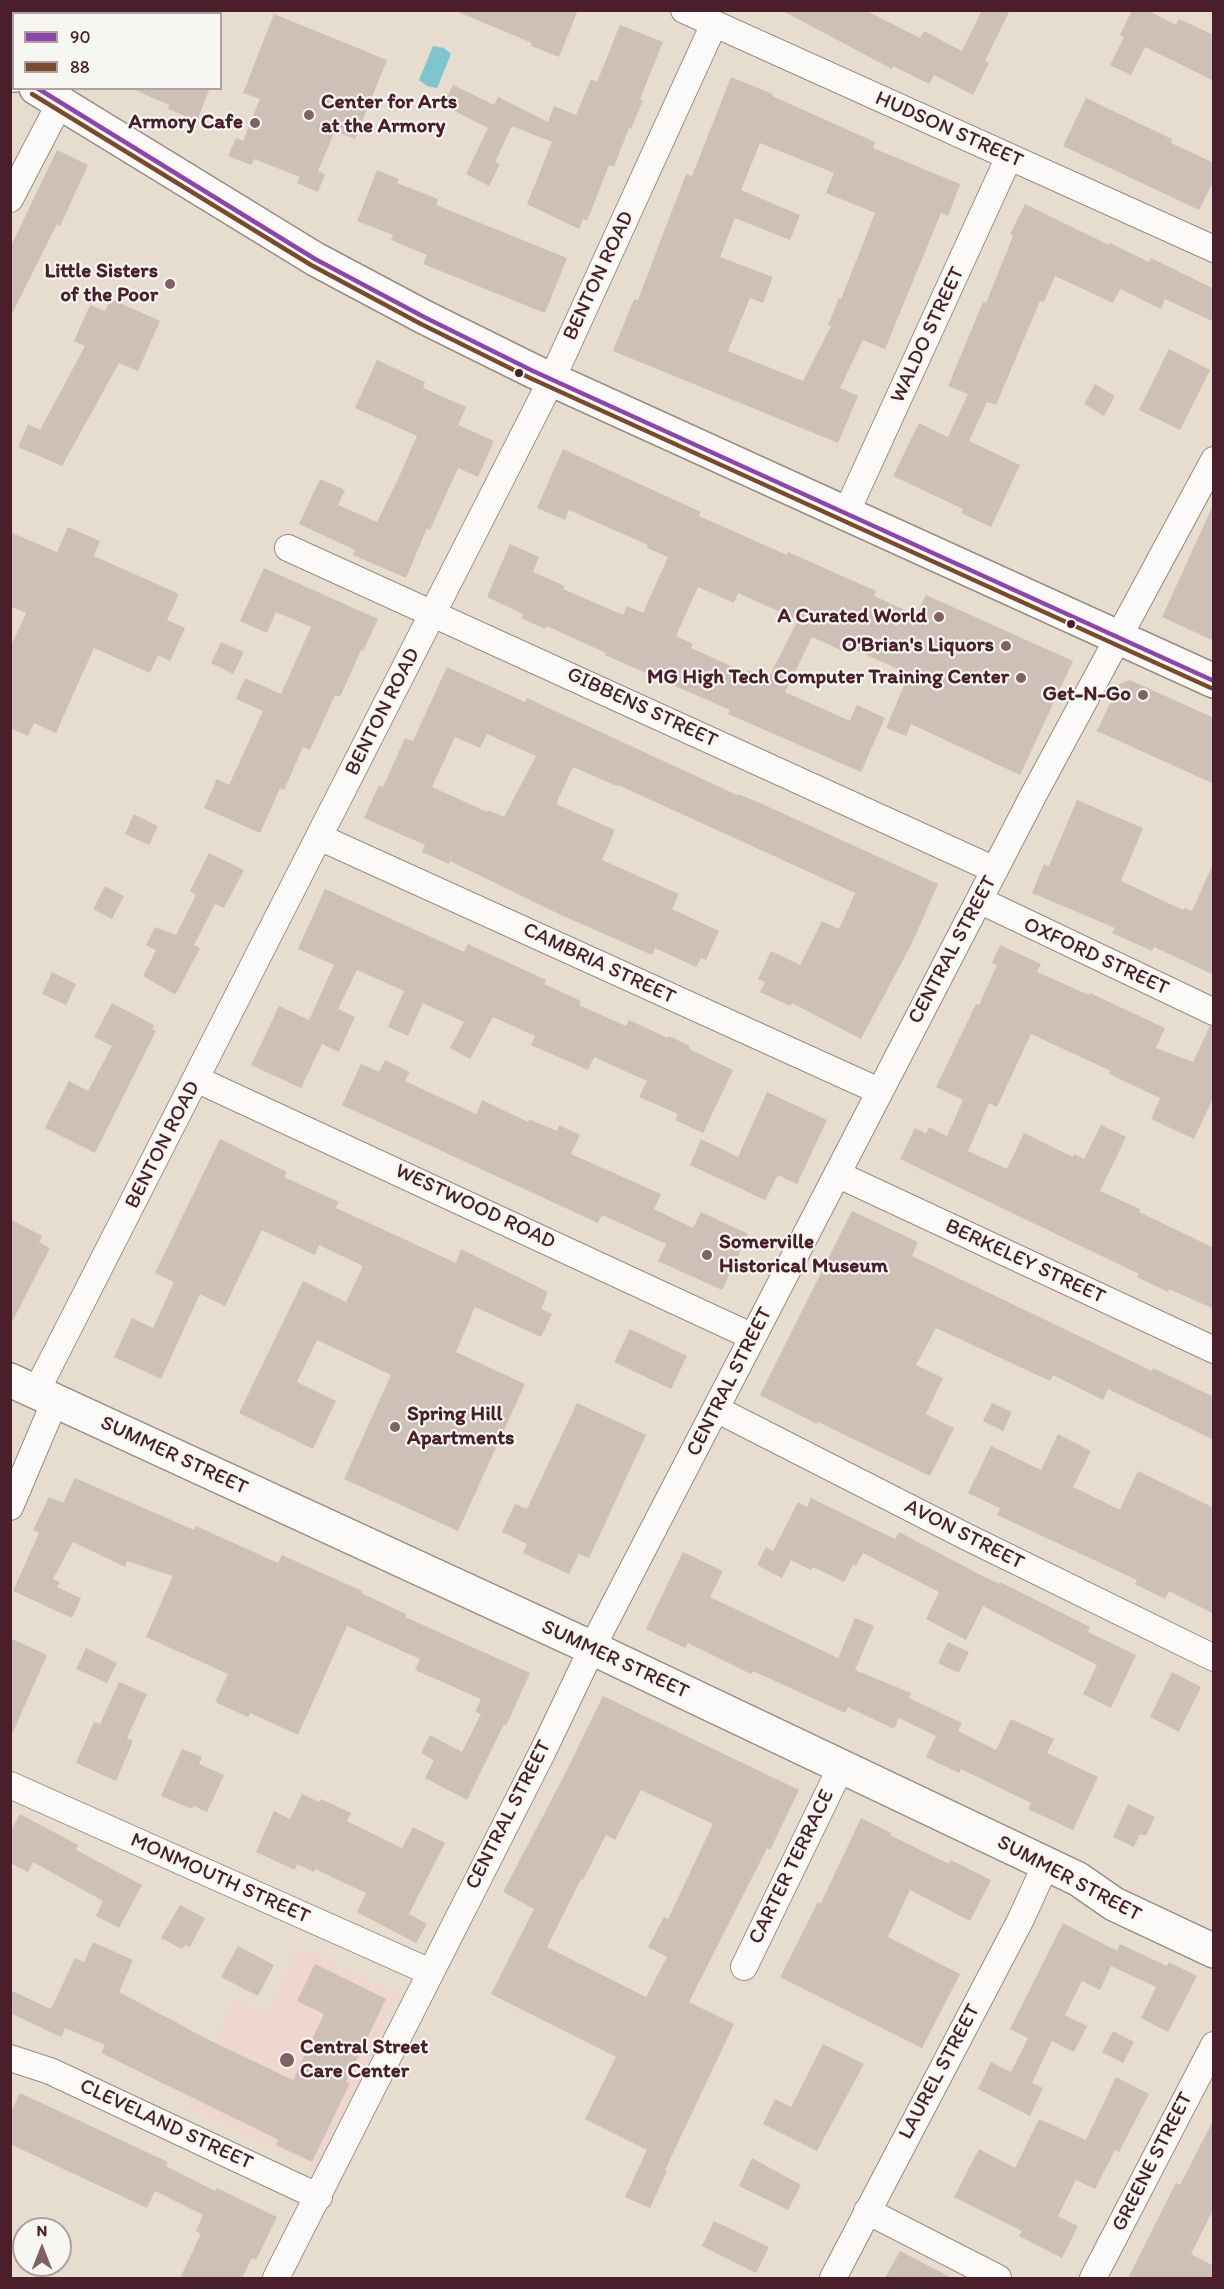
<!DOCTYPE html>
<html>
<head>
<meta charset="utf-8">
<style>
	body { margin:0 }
	#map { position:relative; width:1224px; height:2289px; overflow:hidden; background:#e6ddce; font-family:Itim,sans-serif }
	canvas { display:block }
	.frame { position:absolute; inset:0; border:12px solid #4a1f2b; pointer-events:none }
	.legend { position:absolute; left:12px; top:12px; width:210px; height:78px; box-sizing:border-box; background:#f6f6f2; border:2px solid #b1a0a2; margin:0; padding:8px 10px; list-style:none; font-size:18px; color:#4a1f2b }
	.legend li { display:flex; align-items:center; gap:12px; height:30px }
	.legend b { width:30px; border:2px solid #b1a0a2 }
	.north { position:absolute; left:12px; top:2217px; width:60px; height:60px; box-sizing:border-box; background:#f6f6f2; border:2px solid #b1a0a2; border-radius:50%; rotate:0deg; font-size:16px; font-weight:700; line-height:24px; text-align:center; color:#4a1f2b }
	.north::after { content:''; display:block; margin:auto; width:21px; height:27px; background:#816264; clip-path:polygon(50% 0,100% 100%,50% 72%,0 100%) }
</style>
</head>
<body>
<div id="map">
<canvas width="1224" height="2289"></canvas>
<div class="frame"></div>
<ul class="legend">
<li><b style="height:8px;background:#8e44ad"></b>90</li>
<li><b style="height:8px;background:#7a4b2a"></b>88</li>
</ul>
<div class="north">N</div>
</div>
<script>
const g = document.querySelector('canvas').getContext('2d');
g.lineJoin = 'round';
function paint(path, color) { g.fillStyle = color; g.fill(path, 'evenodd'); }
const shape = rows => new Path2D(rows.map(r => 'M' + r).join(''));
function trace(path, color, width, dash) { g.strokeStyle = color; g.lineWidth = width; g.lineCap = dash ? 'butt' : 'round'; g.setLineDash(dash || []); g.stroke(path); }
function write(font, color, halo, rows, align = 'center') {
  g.font = font + ' Itim,sans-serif'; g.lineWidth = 4.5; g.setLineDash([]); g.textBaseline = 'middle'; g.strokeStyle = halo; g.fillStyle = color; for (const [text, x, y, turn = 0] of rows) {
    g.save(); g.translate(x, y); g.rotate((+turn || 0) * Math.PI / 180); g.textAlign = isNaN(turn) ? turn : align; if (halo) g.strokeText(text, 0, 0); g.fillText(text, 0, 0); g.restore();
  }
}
const built = shape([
	[299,1946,398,1995,316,2167,187,2108,235,1998,268,2013]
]);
const water = shape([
	[433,46,444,48,451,54,437,88,427,86,419,80]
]);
const building = shape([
	[453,10,578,10,559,57,531,46,532,43],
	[781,10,865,10,920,38,924,31,962,51,982,10,1010,10,985,61,989,63,973,95,934,75,929,84,893,66,892,69],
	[1132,10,1147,10,1176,25,1179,19,1214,35,1214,81,1145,47,1131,75,1110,65,1124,37,1120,35],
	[274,14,387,60,355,139,335,131,318,171,325,174,318,192,297,183,300,177,254,159,251,165,228,156,236,138,243,141,260,99,243,93],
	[620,25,663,42,640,99,643,100,631,129,629,128,614,167,609,165,587,221,583,219,579,229,527,204,552,142,512,126,495,162,500,164,489,186,466,174,488,128,443,105,453,85,494,105,498,97,548,122,554,106,576,115,591,79,597,82],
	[731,77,773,94,772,96,875,142,873,148,960,184,948,216,941,213,885,349,863,340,840,388,858,396,838,443,613,351,634,299,638,300,686,174,692,176],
	[760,143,834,173,826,193,875,213,841,299,839,298,828,325,831,326,803,381,728,351,750,298,763,303,773,277,720,257,735,218,790,240,800,215,741,190],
	[130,88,210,88,197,121,168,109,169,105],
	[1086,98,1172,139,1171,143,1214,163,1214,180,1199,210,1063,146],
	[57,150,88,165,60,226,57,224,10,318,10,248],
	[377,170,399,179,397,183,438,199,436,205,567,258,545,313,423,264,427,255,391,240,393,235,357,221],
	[1025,204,1109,245,1110,243,1149,262,1151,258,1214,289,1214,322,1165,299,1161,309,1120,289,1113,303,1055,276,1044,302,1040,301,996,405,987,402,969,441,1020,465,991,527,961,513,963,509,893,476,919,423,948,437,968,394,948,386,983,302,986,303,1013,236,1010,234],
	[111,299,160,321,138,371,119,363,62,466,18,447,28,424,40,430,85,346,74,341,90,305,105,311],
	[1169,349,1210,370,1180,430,1139,410],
	[377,360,425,382,423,388,466,407,458,425,494,441,478,477,458,468,430,530,427,528,406,578,353,555,355,550,299,524,320,479,345,490,338,505,377,522,398,479,417,436,355,408],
	[1095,384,1115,396,1104,416,1084,404],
	[563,449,701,512,699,516,787,555,788,552,876,591,874,596,916,615,926,595,1073,661,1020,775,911,724,906,736,886,728,909,674,851,648,849,654,812,637,785,692,850,721,857,705,885,718,861,772,728,714,730,710,605,655,606,653,547,626,545,629,521,618,523,614,487,597,510,544,539,557,533,572,565,586,563,589,623,615,627,606,643,613,668,557,647,548,648,545,569,510,565,520,537,508],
	[698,587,734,603,738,593,798,620,768,679,748,670,746,673,691,648,693,644,676,636],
	[1214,503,1214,641,1162,617],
	[68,527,100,541,94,556,179,594,167,620,185,628,170,661,158,655,150,673,94,648,56,733,34,723,28,736,10,728,10,648,26,613,10,606,10,532,57,552],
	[264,568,378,619,363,651,361,650,340,697,335,695,310,750,303,747,284,790,280,788,260,833,204,808,217,779,229,785,263,711,236,699,245,678,281,694,311,627,276,612,267,633,240,621],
	[221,642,244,652,233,674,211,663],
	[447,667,525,702,527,698,737,795,738,794,760,803,938,884,912,943,861,1039,792,1003,790,1006,760,992,765,982,758,979,771,951,800,965,822,921,839,929,855,893,618,785,617,786,573,767,556,804,615,830,602,860,679,894,672,909,719,931,706,960,701,958,696,967,655,948,652,955,561,915,450,861,449,864,422,852,425,845,364,818,379,785,383,787,405,738,413,741],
	[487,734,536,756,504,817,488,810,487,812,432,787,455,737,480,748],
	[1130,680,1214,718,1214,784,1097,731,1119,684],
	[1077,800,1143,828,1121,881,1183,910,1184,908,1192,911,1214,862,1214,975,1154,947,1152,951,1112,933,1115,928,1032,893,1044,864,1049,866],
	[134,814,158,826,149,845,125,834],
	[209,853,244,870,224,908,215,904,194,945,200,948,176,994,172,993,143,976,156,950,146,945,155,927,176,935,196,895,190,891],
	[105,886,124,896,112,919,93,909],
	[325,889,464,952,468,944,546,980,544,984,581,1001,579,1005,626,1026,629,1020,668,1038,669,1036,690,1046,689,1049,733,1070,703,1133,675,1120,678,1114,639,1097,647,1081,594,1057,588,1070,531,1045,535,1036,493,1017,470,1059,450,1048,464,1022,423,1003,408,1036,388,1027,404,991,357,970,338,1009,355,1017,339,1052,322,1044,301,1088,251,1065,279,1006,309,1020,334,965,298,949],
	[1000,945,1041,964,1037,972,1089,995,1090,993,1165,1028,1156,1048,1193,1062,1210,1026,1214,1027,1214,1096,1194,1139,1151,1119,1160,1098,1109,1074,1111,1071,1031,1034,997,1107,989,1103,968,1151,1007,1169,1024,1133,1073,1157,1074,1154,1084,1159,1101,1125,1126,1137,1100,1191,1140,1209,1139,1212,1214,1248,1214,1309,1169,1289,1168,1292,1137,1277,1139,1274,900,1159,915,1128,926,1134,929,1127,947,1136,963,1100,936,1087,976,1004,979,1005,997,965,992,963],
	[52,972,76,984,66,1005,42,994],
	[112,1003,154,1025,152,1029,156,1031,95,1153,45,1128,69,1081,88,1091,112,1046,94,1037],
	[385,1060,410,1072,405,1081,476,1114,482,1100,528,1122,529,1119,557,1131,559,1125,580,1135,571,1154,661,1194,654,1209,693,1228,701,1212,748,1234,722,1290,658,1261,666,1244,602,1215,598,1223,342,1105,361,1064,379,1072],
	[767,1092,827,1120,797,1184,778,1175,765,1200,690,1165,701,1139,738,1157],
	[220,1139,287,1172,284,1177,339,1202,336,1208,456,1263,461,1249,548,1292,541,1309,552,1314,541,1337,475,1307,456,1352,525,1384,458,1531,344,1479,391,1375,317,1340,297,1382,336,1401,313,1449,239,1413,303,1281,346,1302,363,1266,319,1245,315,1255,262,1230,225,1306,200,1294,161,1379,114,1357,132,1318,153,1328,174,1282,155,1273],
	[852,1211,918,1242,912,1256,1152,1371,1153,1368,1214,1397,1214,1440,1108,1389,1103,1400,1053,1375,1050,1381,936,1328,916,1365,943,1378,926,1414,954,1428,930,1476,818,1422,817,1424,760,1395],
	[10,1219,42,1236,39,1242,50,1248,10,1326],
	[630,1329,687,1356,671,1389,614,1362],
	[577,1403,646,1435,589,1558,579,1554,569,1574,523,1553,527,1544,502,1532,515,1504,527,1509],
	[992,1403,1012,1412,1003,1431,983,1421],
	[1058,1434,1091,1451,1073,1487,1116,1508,1120,1509,1138,1471,1214,1508,1214,1614,1169,1591,1165,1599,1135,1584,1137,1580,997,1515,1000,1508,968,1493,991,1446,1041,1470],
	[75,1478,194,1530,196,1526,278,1563,282,1555,362,1591,361,1593,406,1614,405,1617,530,1673,506,1726,504,1724,467,1800,425,1778,434,1760,421,1753,430,1735,462,1752,481,1714,475,1712,481,1699,415,1670,420,1659,347,1626,298,1735,250,1713,248,1717,215,1702,228,1674,146,1637,173,1576,127,1561,125,1567,73,1542,53,1579,60,1582,57,1587,81,1598,72,1618,13,1591,39,1533,33,1530,49,1497,63,1503],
	[811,1498,895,1539,899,1532,975,1572,999,1584,1000,1582,1090,1627,1088,1632,1136,1655,1111,1708,1083,1694,1097,1665,983,1606,966,1640,926,1619,939,1592,863,1553,856,1566,853,1565,844,1582,813,1567,811,1570,791,1560,782,1578,757,1565,766,1547,773,1551,798,1502,807,1507],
	[683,1552,723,1571,710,1597,838,1658,855,1618,874,1626,855,1670,911,1693,909,1698,962,1723,958,1731,996,1750,1011,1719,1054,1739,1047,1753,1098,1777,1073,1830,1028,1809,1031,1803,961,1769,959,1773,926,1757,936,1736,899,1718,894,1729,848,1707,845,1713,753,1671,751,1674,688,1643,685,1648,646,1629],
	[10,1638,47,1655,10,1739],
	[948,1642,969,1652,959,1673,938,1663],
	[86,1648,117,1663,107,1683,76,1669],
	[1172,1672,1201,1687,1179,1732,1150,1717],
	[119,1682,147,1694,127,1738,133,1741,116,1781,76,1763,94,1722,100,1724],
	[603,1696,799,1790,770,1850,767,1848,689,2002,734,2024,665,2170,667,2171,650,2208,625,2197,647,2150,585,2119,616,2057,491,1994,534,1909,503,1892,565,1774],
	[641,1790,713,1824,668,1919,664,1917,648,1947,667,1957,646,1997,547,1947,581,1879,583,1880,606,1835,615,1840],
	[182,1749,202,1757,199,1764,224,1775,207,1812,194,1806,192,1809,161,1796],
	[302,1794,319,1802,321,1799,351,1813,347,1821,402,1848,413,1827,445,1843,409,1914,427,1924,416,1943,357,1912,366,1893,315,1869,314,1872,297,1864,295,1870,256,1852,274,1811,290,1819],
	[1128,1804,1155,1817,1146,1836,1140,1834,1134,1847,1113,1837],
	[20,1814,78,1845,76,1850,142,1885,119,1928,96,1916,103,1901,33,1862,28,1872,10,1863,10,1832],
	[861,1818,891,1833,890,1835,949,1864,951,1860,991,1880,970,1921,910,1890,888,1937,960,1974,922,2048,780,1977,818,1902,821,1903],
	[180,1905,205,1918,190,1947,185,1945,182,1949,161,1938],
	[1063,1923,1117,1951,1120,1944,1167,1966,1169,1962,1197,1976,1168,2032,1141,2018,1156,1987,1111,1966,1100,1990,1082,1981,1065,2015,1087,2026,1074,2052,1052,2041,1032,2083,1043,2088,1030,2116,978,2089,991,2062,1011,2072,1028,2038,1010,2029],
	[93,1942,133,1960,119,1992,211,2041,293,2080,324,2014,297,2001,315,1964,386,1999,346,2082,350,2083,312,2162,276,2145,279,2140,101,2053,105,2045,65,2028,61,2037,10,2013,10,1990,51,2009,75,1958,84,1962],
	[238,1946,274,1965,258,1996,221,1977],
	[1113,2031,1134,2042,1123,2063,1102,2052],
	[823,2044,864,2064,817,2151,763,2124,775,2099,791,2107],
	[1116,2077,1149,2094,1119,2152,1115,2150,1095,2189,1076,2180,1058,2216,1078,2226,1062,2258,1019,2236,1022,2231,954,2197,979,2149,1015,2168,1039,2119,1086,2140],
	[20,2093,168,2162,166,2166,215,2191,217,2188,277,2217,256,2260,252,2258,242,2278,180,2278,201,2234,196,2231,203,2215,155,2191,147,2208,10,2144,10,2114],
	[1214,2119,1214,2208,1191,2254,1214,2266,1214,2278,1128,2278,1176,2183,1180,2185],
	[752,2158,801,2185,788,2210,739,2186],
	[714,2221,769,2247,756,2273,702,2246],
	[900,2251,952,2278,885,2278]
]);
const minor = shape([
	[684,10,1214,249],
	[10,199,60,103],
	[846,513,1009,157],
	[288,548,995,870],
	[319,837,879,1091],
	[979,900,1214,1012],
	[196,1079,753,1337],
	[837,1174,1214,1350],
	[36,1392,552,379,714,24],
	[716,1409,967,1537,1214,1658],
	[10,1507,55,1401],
	[10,1785,430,1972],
	[744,1967,841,1767],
	[10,2058,50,2071,319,2197],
	[867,2211,998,2278],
	[276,2278,543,1751,598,1636,1034,794,1214,460],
	[833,2278,1021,1919,1046,1864],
	[1093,2278,1214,2045]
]);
const major = shape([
	[10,73,14,75],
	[36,88,315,259,424,317,533,371,1214,681],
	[10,1380,592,1648,1078,1879,1114,1904,1214,1951]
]);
const bus1 = shape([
	[37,88,315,259,424,317,533,371,1214,681]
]);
const bus2 = shape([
	[32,94,311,265,421,324,530,378,1211,688]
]);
const markers = [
	[309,115,6,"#816264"],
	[255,123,6,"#816264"],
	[170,284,6,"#816264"],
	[519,373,5,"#4a1f2b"],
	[939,617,6,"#816264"],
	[1071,624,5,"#4a1f2b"],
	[1006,646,6,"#816264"],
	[1021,678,6,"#816264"],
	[1143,695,6,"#816264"],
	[707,1255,6,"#816264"],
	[395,1427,6,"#816264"],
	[287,2060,8,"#816264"]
];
const poiNames = [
	["Center for Arts",321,103,"left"],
	["at the Armory",321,127,"left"],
	["Armory Cafe",243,123],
	["Little Sisters",158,272],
	["of the Poor",158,296],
	["A Curated World",927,617],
	["O'Brian's Liquors",994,646],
	["MG High Tech Computer Training Center",1009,678],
	["Get-N-Go",1131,695],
	["Somerville",719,1243,"left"],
	["Historical Museum",719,1267,"left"],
	["Spring Hill",407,1415,"left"],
	["Apartments",407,1439,"left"],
	["Central Street",300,2048,"left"],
	["Care Center",300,2072,"left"]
];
const streetNames = [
	["HUDSON STREET",949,130,24],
	["BENTON ROAD",599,276,-65],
	["WALDO STREET",928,335,-65],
	["GIBBENS STREET",642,708,25],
	["BENTON ROAD",383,712,-63],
	["CENTRAL STREET",953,950,-62],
	["OXFORD STREET",1096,957,25],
	["CAMBRIA STREET",599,964,25],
	["BENTON ROAD",163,1145,-63],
	["WESTWOOD ROAD",475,1207,25],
	["BERKELEY STREET",1025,1262,25],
	["CENTRAL STREET",730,1382,-63],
	["SUMMER STREET",174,1456,25],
	["AVON STREET",964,1535,27],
	["SUMMER STREET",615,1660,25],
	["CENTRAL STREET",509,1815,-63],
	["CARTER TERRACE",792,1867,-64],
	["MONMOUTH STREET",220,1879,24],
	["SUMMER STREET",1069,1879,28],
	["LAUREL STREET",940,2072,-62],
	["CLEVELAND STREET",166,2125,25],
	["GREENE STREET",1153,2162,-63]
];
paint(built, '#efd6cf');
paint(water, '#7ec5ce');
paint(building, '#cec0b6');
trace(minor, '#978c86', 28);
trace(major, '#978c86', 36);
trace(minor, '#fbfaf8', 26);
trace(major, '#fbfaf8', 33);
trace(bus1, '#8e44ad', 4.5);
trace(bus2, '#7a4b2a', 4.5);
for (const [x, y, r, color] of markers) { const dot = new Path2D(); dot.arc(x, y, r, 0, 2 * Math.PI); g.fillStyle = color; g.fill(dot); trace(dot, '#f6f6f2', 2); }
write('bold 21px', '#4a1f2b', '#f6f6f2', poiNames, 'right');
write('21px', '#4a1f2b', '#f6f6f2', streetNames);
</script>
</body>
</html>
